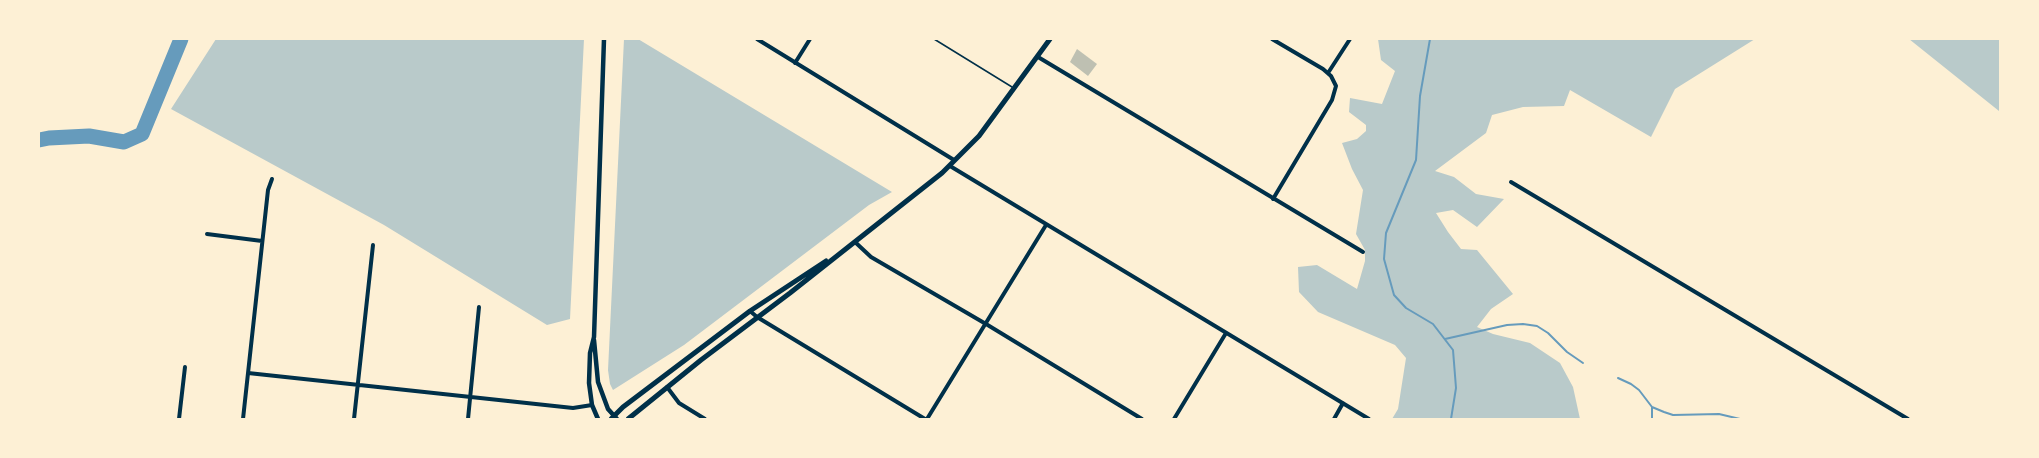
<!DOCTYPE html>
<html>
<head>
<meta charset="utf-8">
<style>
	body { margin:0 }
	#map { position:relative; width:2039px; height:458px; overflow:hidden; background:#fdf0d5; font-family:"Nunito Sans",sans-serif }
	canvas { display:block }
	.frame { position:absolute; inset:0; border:40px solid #fdf0d5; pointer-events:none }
</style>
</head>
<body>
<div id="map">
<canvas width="2039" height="458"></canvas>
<div class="frame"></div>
</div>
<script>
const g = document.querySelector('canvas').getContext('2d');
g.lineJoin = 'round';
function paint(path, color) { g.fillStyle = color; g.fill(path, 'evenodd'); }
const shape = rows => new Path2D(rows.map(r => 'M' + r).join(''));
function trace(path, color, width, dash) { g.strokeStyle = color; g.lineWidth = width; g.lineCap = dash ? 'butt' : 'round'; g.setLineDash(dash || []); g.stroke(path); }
const green = shape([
	[216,39,584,39,570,319,547,325,384,225,171,109],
	[624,39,638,39,892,192,869,205,684,345,613,390,610,384,608,370],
	[1378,39,1755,39,1675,89,1651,137,1570,90,1564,106,1523,107,1492,115,1486,133,1435,171,1454,177,1476,194,1504,199,1477,227,1453,210,1436,213,1448,232,1461,249,1477,250,1513,294,1491,309,1477,327,1493,334,1530,343,1560,363,1573,387,1580,419,1392,419,1398,409,1406,358,1395,345,1318,312,1299,292,1298,267,1317,265,1357,289,1365,261,1365,250,1356,234,1363,190,1352,169,1342,143,1357,139,1366,131,1366,125,1349,112,1350,98,1382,104,1395,71,1381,60],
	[1909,39,2000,39,2000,111,1999,111]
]);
const stream = shape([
	[1430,39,1420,96,1416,160,1386,233,1384,259,1394,295,1406,308,1433,324,1453,350,1456,388,1451,419],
	[1445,339,1507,325,1523,324,1537,326,1548,333,1567,352,1583,363],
	[1618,378,1631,384,1639,390,1652,407,1664,412,1673,415,1719,414,1740,419],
	[1652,419,1652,407]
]);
const river = shape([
	[39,140,49,138,89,136,124,142,142,134,181,39]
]);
const building = shape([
	[1077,49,1097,64,1088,76,1070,62]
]);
const service = shape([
	[934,39,1012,87]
]);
const minor = shape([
	[757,39,954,160],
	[1272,39,1323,69,1331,76,1336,86,1332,100,1273,199],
	[1038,57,1363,252],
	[795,63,810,39],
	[1328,73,1350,39],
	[950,166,1369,419],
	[1511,182,1908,419],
	[207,234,262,241],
	[855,242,871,257,986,324,1142,419],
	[750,311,757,317,925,419],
	[248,373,573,408,592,405],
	[667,387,679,403,705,419],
	[179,419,185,367],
	[243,419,268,190,272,179],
	[354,419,373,245],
	[468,419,479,307],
	[927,419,1046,225],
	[1174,419,1226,333],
	[1334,419,1343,403]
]);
const secondary = shape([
	[594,340,598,382,608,409,617,419],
	[598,419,592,405,589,383,590,353,594,337,604,39]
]);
const primary = shape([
	[611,419,623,407,750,311,826,261],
	[628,419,701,360,790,293,942,173,979,136,1050,39]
]);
paint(green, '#b9caca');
trace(stream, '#669bbc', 2);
trace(river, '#669bbc', 15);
paint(building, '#bec0b2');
trace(service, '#003049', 1.5);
trace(minor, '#003049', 4);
trace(secondary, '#003049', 4.5);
trace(primary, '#003049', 5);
</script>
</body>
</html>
